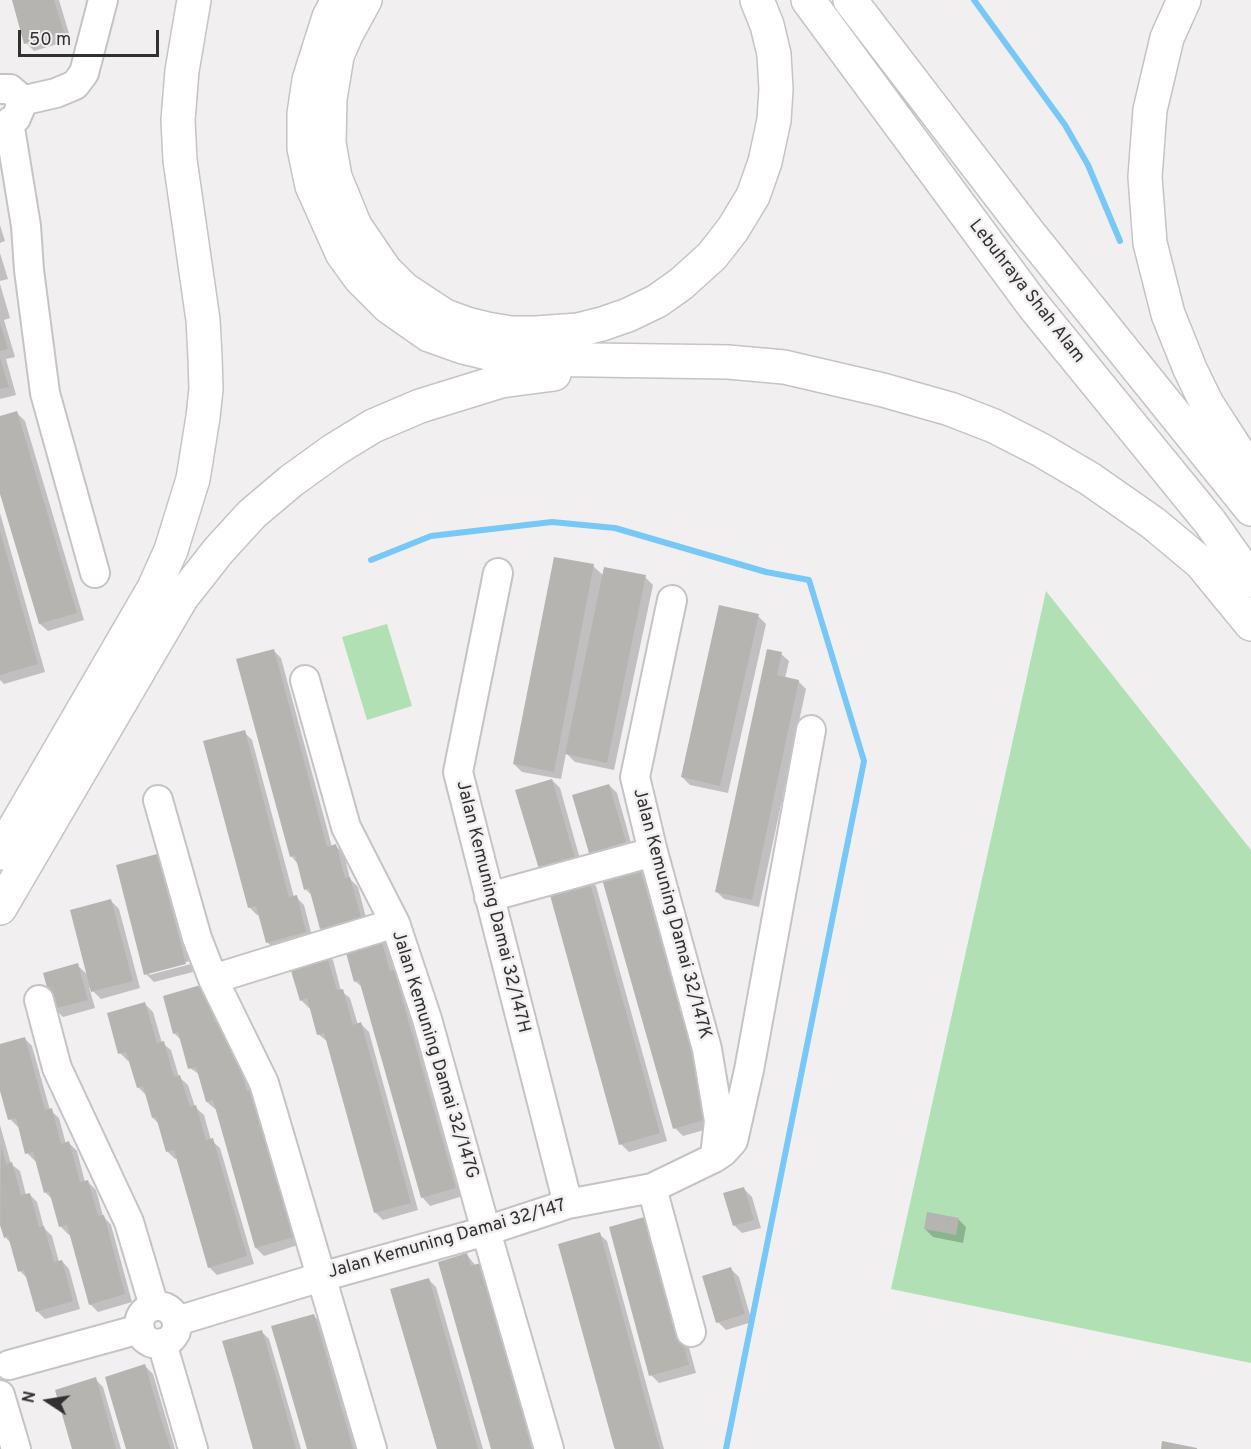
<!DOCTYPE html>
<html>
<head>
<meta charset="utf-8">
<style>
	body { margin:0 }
	#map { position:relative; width:1251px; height:1449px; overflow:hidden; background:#f2eff1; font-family:Overpass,sans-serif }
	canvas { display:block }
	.north { position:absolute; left:18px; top:1371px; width:60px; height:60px; -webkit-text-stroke:4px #f2eff1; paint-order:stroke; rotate:282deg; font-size:16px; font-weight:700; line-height:24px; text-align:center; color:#323132 }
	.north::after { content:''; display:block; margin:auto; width:21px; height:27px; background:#323132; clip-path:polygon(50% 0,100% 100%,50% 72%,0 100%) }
	.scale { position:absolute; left:18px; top:30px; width:141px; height:27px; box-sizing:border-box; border:3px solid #323132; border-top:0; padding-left:8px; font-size:18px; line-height:21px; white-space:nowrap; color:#323132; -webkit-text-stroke:4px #f2eff1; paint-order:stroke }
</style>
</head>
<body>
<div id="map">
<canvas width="1251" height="1449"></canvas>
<div class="north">N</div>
<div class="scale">50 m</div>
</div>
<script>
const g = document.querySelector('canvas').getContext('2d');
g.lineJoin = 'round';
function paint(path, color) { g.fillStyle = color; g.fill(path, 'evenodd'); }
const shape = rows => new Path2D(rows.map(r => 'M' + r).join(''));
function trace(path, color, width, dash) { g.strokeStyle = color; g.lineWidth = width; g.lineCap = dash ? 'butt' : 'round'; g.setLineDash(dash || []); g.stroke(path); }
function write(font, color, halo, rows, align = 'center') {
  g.font = font + ' Overpass,sans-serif'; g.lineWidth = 5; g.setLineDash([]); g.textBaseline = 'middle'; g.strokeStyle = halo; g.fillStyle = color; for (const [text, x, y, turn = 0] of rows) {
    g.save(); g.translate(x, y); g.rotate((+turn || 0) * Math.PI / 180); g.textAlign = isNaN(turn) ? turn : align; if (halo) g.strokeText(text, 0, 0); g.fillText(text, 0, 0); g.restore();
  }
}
const green = shape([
	[1046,591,1251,850,1251,1363,891,1289],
	[387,624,412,706,367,720,342,637]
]);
const shadow = shape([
	[13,0,59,0,71,40,34,51,26,43],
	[0,225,5,241,0,243],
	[0,253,8,279,0,281],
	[0,284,10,318,4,320,15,357,6,359,16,395,0,399],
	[17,413,25,421,84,620,48,631,40,624,0,489,0,418],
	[0,513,45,672,4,684,0,680],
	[593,566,604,576,645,577,653,585,614,770,575,762,566,753,561,779,522,772,514,764],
	[758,616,766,624,728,793,690,785,682,777],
	[273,650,281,658,332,847,336,846,344,854,350,879,358,887,368,925,329,936,321,928,313,896,305,889,298,864,291,856],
	[781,654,789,661,785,678,798,681,806,689,759,907,724,899,716,891],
	[244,732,252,740,294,897,296,897,304,905,313,940,275,950,267,942,260,915,257,915,249,907],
	[552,780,560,788,582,866,548,876],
	[609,785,617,793,633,850,598,860,590,852],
	[157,856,165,864,190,961,149,972,149,975,191,964,193,972,154,982,146,974],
	[638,863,646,871,718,1126,683,1136,675,1128],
	[588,878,596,886,667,1141,629,1152,621,1144],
	[111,901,119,909,140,988,101,999,89,987,95,1008,63,1017,55,1009,77,965,89,976],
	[378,933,386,941,395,973,402,980,463,1196,430,1206,423,1198,363,988,355,981],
	[325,952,333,960,341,991,350,998,358,1025,361,1024,369,1032,418,1210,383,1220,375,1212,328,1042,318,1034,311,1007,309,1008,301,1000],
	[203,986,260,1099,301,1244,264,1256,256,1248,217,1109,215,1109,207,1102,200,1075,190,1068,182,1041,174,1033],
	[145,1004,153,1012,162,1043,171,1050,179,1077,188,1085,195,1107,204,1115,211,1140,220,1148,254,1264,217,1275,209,1267,178,1158,175,1159,167,1151,159,1124,153,1118,147,1096,138,1087,130,1060,128,1061,120,1053],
	[24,1038,32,1046,50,1110,59,1118,66,1144,69,1143,77,1151,85,1182,88,1182,96,1190,103,1216,111,1225,132,1302,98,1312,90,1304,71,1234,69,1235,61,1227,53,1200,45,1192,37,1161,35,1161,27,1153,20,1127,18,1127,10,1119,0,1085,0,1045],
	[0,1125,11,1164,20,1171,26,1195,29,1194,37,1202,44,1228,52,1236,59,1262,62,1261,69,1269,80,1309,45,1319,37,1311,28,1279,20,1271,12,1244,5,1237,0,1219],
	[744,1189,752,1197,761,1228,742,1233,735,1226],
	[958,1219,966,1227,963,1243,933,1237,925,1229],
	[656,1226,696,1373,659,1383,651,1375],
	[599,1234,607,1241,664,1449,616,1449],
	[467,1255,476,1266,480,1265,488,1273,537,1449,493,1449],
	[731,1269,739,1277,752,1322,726,1330,718,1322],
	[428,1279,436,1287,483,1449,438,1449],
	[313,1315,321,1323,358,1449,309,1449],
	[261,1331,269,1339,301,1449,255,1449],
	[145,1366,153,1374,175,1449,128,1449],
	[95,1379,103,1387,121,1449,74,1449]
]);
const stream = shape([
	[974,0,1065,125,1088,165,1120,241],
	[371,560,431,536,552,522,615,528,766,572,809,580,864,761,726,1449]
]);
const building = shape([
	[12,0,54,0,64,32,24,44],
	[0,323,8,349,0,351],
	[0,358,9,387,0,389],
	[17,411,77,613,39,624,0,494,0,416],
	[0,531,38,664,0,675],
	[554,557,594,564,554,772,513,764],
	[604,567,646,575,607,763,565,754],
	[719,605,759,614,720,786,681,777],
	[274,649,327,847,336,844,345,878,350,877,361,917,320,929,309,888,304,890,295,855,290,857,236,659],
	[767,649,782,652,777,675,799,680,752,900,715,892],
	[245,730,289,897,297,895,306,932,266,943,256,906,248,908,203,741],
	[552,779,575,858,539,869,515,790],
	[609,784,626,842,589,853,572,795],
	[157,854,186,964,144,975,116,865],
	[638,861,711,1118,673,1129,600,872],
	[588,876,660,1133,619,1145,548,888],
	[111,899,133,981,91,992,70,910],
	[379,932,390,971,394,970,456,1188,421,1198,359,980,354,982,343,942],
	[325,950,337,990,343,989,353,1025,361,1022,411,1203,374,1213,324,1033,317,1035,307,998,300,1001,288,961],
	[78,963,88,1000,53,1009,43,973],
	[204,984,215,1022,222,1019,233,1056,237,1055,247,1091,252,1089,294,1237,255,1248,213,1100,206,1102,196,1067,188,1069,178,1032,173,1034,163,996],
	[145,1002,157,1043,164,1041,174,1077,180,1075,190,1107,196,1105,206,1140,213,1138,247,1256,208,1268,174,1150,166,1152,156,1117,152,1118,143,1086,137,1088,126,1052,118,1054,107,1013],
	[25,1037,45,1110,52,1108,61,1144,69,1141,80,1182,88,1180,98,1216,104,1215,125,1294,89,1305,67,1225,59,1227,49,1191,44,1193,33,1152,25,1154,16,1118,8,1120,0,1091,0,1044],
	[1,1145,6,1164,12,1162,21,1195,30,1193,39,1227,44,1226,54,1262,62,1260,73,1301,36,1312,24,1270,18,1272,8,1236,4,1238,0,1225],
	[744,1187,754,1220,733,1226,723,1193],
	[927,1212,959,1218,956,1235,924,1229],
	[648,1216,689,1365,649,1376,609,1227],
	[600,1232,645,1398,660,1449,615,1449,614,1447,558,1244],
	[467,1253,471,1266,480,1263,532,1449,491,1449,438,1262],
	[731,1267,745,1314,716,1323,702,1276],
	[429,1278,434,1296,478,1449,437,1449,417,1381,390,1289],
	[314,1314,330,1369,353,1449,307,1449,282,1363,271,1326],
	[262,1330,278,1384,296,1449,253,1449,233,1378,222,1341],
	[145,1364,161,1419,171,1449,126,1449,110,1395,105,1377],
	[96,1377,116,1449,72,1449,55,1390],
	[1162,1441,1197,1448,1197,1449,1161,1449]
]);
const minor = shape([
	[0,89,10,89,18,96,21,106,16,118],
	[21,101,56,93,75,85,84,73,103,0],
	[9,122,26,226,29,270,45,393,95,573],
	[498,573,458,772,568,1204],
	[672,600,635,777,653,852,707,1049,719,1121,715,1156],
	[305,680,346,827,395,923,427,1019,486,1231,549,1449],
	[158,800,197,938,213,979,264,1083,372,1449],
	[489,897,653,852],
	[213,979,395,923],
	[39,1000,57,1068,129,1222,154,1306],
	[652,1188,691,1332],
	'139 1325a19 19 0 1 1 38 0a19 19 0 1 1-38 0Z',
	[177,1321,321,1277,486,1231,568,1204,652,1188,714,1158,723,1152,733,1141,749,1070,811,730],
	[162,1343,193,1449],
	[9,1365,140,1329],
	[0,1395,16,1449]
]);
const highway = shape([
	[338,0,329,17,309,80,304,114,304,148,312,186,342,253,360,278,389,307,429,335,463,347,496,355,526,359,728,362,784,367,883,390,950,409,994,426,1041,450,1090,479,1153,523,1201,563,1251,624],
	[365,0,346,35,337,56,330,99,329,143,335,177,355,226,385,270,404,289,445,316,467,324,487,329,511,333,536,333,578,330,602,324,628,315,657,301,681,284,712,256,733,229,753,196,765,162,774,120,776,89,774,54,767,25,757,0],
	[808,0,1033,305,1210,522,1251,580],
	[850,0,1028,232,1251,509],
	[1184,0,1167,38,1150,110,1145,177,1150,243,1168,314,1190,369,1207,404,1251,472],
	[0,853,154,588,171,550,193,479,203,417,206,389,205,357,203,320,180,160,178,120,182,71,194,0],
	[0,908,182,597,219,550,252,514,291,481,334,450,373,426,420,406,501,381,554,374]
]);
const streetNames = [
	["Lebuhraya Shah Alam",1026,292,52],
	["Jalan Kemuning Damai 32/147H",492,907,76],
	["Jalan Kemuning Damai 32/147K",671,914,75],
	["Jalan Kemuning Damai 32/147G",434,1055,73],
	["Jalan Kemuning Damai 32/147",447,1240,-16]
];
paint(green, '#b0e0b4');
paint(shadow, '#0003');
trace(stream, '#77c8f7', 6);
paint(building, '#b6b4b1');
trace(minor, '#c5c3c5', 32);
trace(highway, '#c5c3c5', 36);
trace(minor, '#fff', 28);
trace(highway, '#fff', 33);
write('18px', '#323132', '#f2eff1', streetNames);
</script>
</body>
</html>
